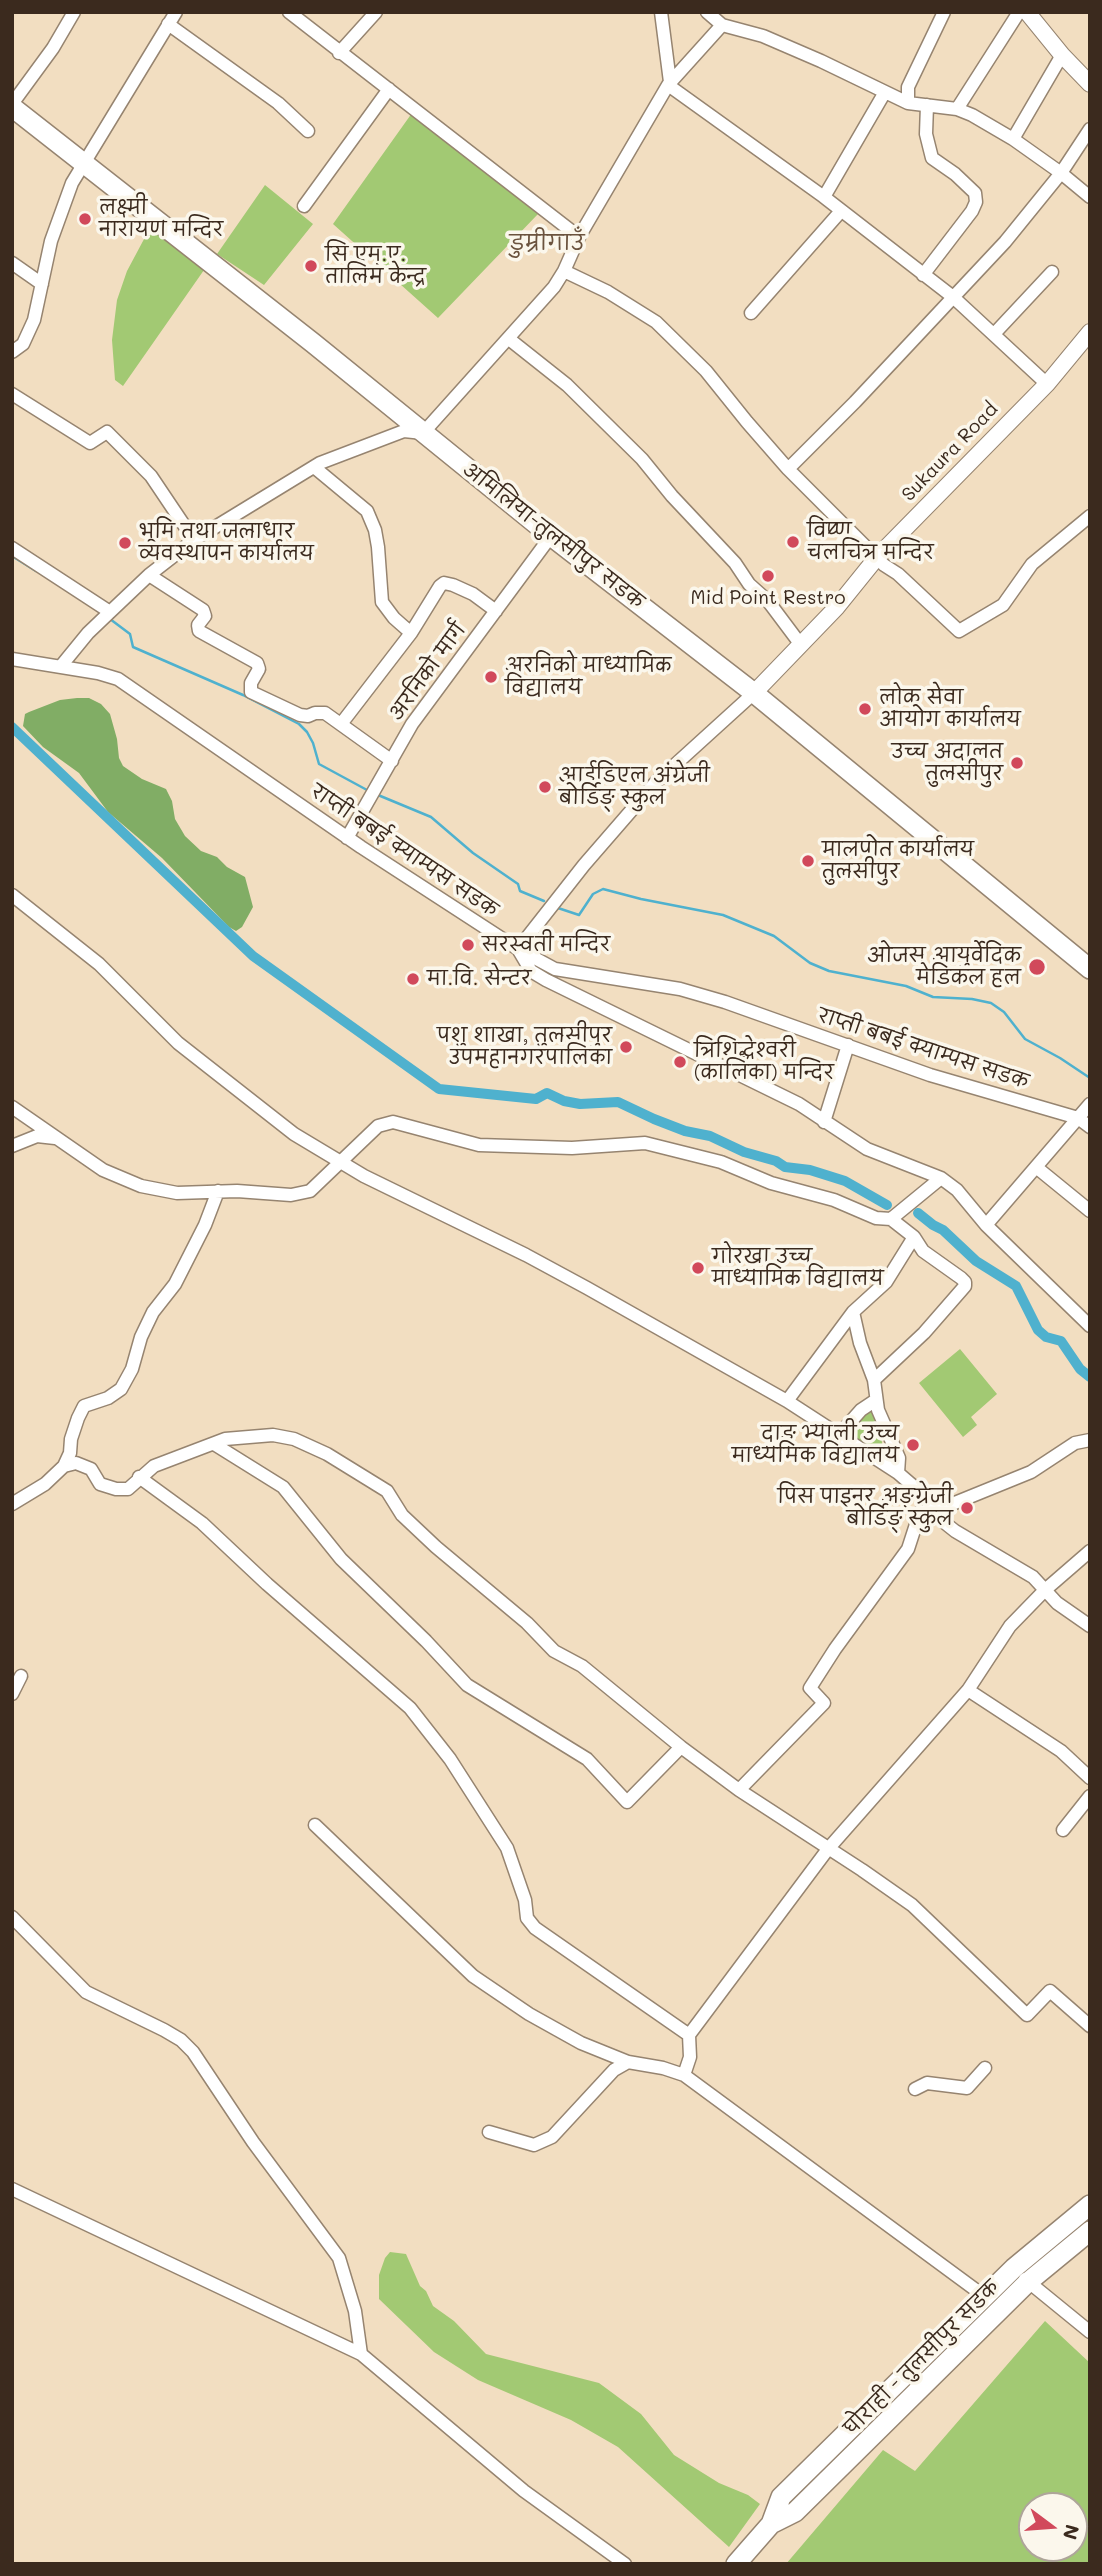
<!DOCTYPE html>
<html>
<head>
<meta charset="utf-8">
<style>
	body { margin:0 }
	#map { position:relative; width:1102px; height:2576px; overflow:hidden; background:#f2dec1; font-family:Mali,sans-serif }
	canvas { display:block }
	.frame { position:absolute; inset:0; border:14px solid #3b2a1e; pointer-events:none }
	.north { position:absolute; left:1018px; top:2492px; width:70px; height:70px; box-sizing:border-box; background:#fbf7ec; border:2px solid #aea59a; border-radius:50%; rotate:106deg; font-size:19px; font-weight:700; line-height:28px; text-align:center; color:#3b2a1e }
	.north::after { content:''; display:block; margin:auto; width:24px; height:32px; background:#d1495b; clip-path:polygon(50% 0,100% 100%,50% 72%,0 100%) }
</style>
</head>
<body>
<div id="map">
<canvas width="1102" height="2576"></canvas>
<div class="frame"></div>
<div class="north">N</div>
</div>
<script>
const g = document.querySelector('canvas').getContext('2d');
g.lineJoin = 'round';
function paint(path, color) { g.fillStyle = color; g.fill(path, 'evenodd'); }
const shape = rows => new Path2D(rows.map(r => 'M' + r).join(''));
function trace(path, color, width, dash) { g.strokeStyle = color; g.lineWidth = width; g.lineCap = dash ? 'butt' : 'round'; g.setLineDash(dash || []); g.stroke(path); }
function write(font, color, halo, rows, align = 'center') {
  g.font = font + ' Mali,"Playpen Sans Deva",sans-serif'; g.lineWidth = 7; g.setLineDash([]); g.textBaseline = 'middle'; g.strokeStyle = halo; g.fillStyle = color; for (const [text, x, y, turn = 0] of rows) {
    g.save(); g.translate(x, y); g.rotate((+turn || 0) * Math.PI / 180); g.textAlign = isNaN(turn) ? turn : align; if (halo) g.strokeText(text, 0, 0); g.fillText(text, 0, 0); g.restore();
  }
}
const green = shape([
	[412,113,538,214,438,318,333,224],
	[265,185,313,224,264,285,217,254],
	[151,226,204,270,123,386,115,380,112,340,117,300,127,271],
	[960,1349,997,1394,971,1417,977,1425,963,1437,919,1383],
	[872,1405,887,1461,845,1433],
	[390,2252,406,2254,420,2286,426,2291,433,2306,454,2321,486,2354,599,2383,641,2414,674,2455,719,2483,748,2495,760,2504,729,2547,618,2447,571,2420,478,2380,434,2352,379,2299,379,2275,385,2258],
	[1045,2321,1090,2363,1090,2564,786,2564,883,2450,915,2471],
	[1074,2506,1074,2548,1032,2548,1032,2506]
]);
const forest = shape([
	[77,698,89,698,101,704,110,714,117,739,119,758,123,766,142,779,166,789,172,801,175,819,185,836,201,851,217,857,227,867,245,877,253,907,242,927,236,931,229,927,162,858,108,812,79,773,43,747,23,726,25,714,29,712,60,700]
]);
const stream = shape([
	[12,556,36,571],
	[110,619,130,634,133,647,243,695,299,724,307,732,313,743,319,764,367,790],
	[378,795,431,817,473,853,518,884,520,891,544,901],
	[558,908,579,915,593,894,603,889,641,899,723,915,774,936,810,963,829,971,906,986,933,997,972,999,991,1003,1004,1012,1025,1039,1060,1058,1090,1078]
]);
const canal = shape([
	[12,727,253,956,439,1089,536,1099,547,1093,564,1101,580,1104,618,1102,654,1119,685,1131,710,1136,744,1152,776,1161,785,1167,810,1170,845,1181,887,1205],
	[918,1213,933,1225,943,1230,976,1261,1016,1286,1038,1330,1046,1337,1061,1341,1080,1369,1090,1377]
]);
const minor = shape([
	[289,12,579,237],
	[661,12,670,82],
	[707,12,722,25,763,36,821,61,908,103,957,109,972,115,1013,139,1061,173,1090,197],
	[168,24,278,103,308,131],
	[339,53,376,12],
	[668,85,824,197,953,297,1047,384],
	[908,103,908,87,944,12],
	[12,104,53,48,74,12],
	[957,109,1019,12],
	[1013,139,1062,55],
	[824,197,885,92],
	[304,206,389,89],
	[12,263,42,284],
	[564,271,608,292,656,322,706,371,747,422,788,469,884,565,898,574,959,631,1003,605,1032,564,1090,516],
	[923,275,972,211,976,202,975,193,955,174,932,158,926,134,927,105],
	[751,313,841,211],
	[994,334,1052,272],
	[509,339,567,385,642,459,672,496,735,563,749,584,768,601,801,645],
	[12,352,23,344,34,320,51,241,72,183,176,12],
	[12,394,90,443,107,432,151,476,194,540],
	[314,467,367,511,375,530,378,547,382,602,394,618,411,633],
	[788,469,855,402,1005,242,1061,173,1090,129],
	[12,548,110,612],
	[149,575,203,610,205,616,198,625,199,631,257,663,259,669,251,683,251,692,300,715,308,716,315,713,325,713,392,761],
	[12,659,98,673,118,679,361,847,518,949,555,969,680,989,725,1002,930,1075,1078,1118,1090,1127],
	[61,666,88,633,110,612,149,575,194,540,320,463,404,431,423,433,554,287,564,271,579,237,668,85,722,25],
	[754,693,656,782,584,865,518,949,531,971,546,980,799,1104,867,1149,941,1178,957,1190,986,1225,1090,1326],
	[341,724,411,633,440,586,444,583,453,585,473,594,496,611],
	[347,838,412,724,551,536],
	[12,895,99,964,178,1043,294,1134,364,1176,526,1255,587,1288,787,1401,898,1473,919,1491,940,1519,955,1531,1033,1577,1057,1603,1090,1626],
	[12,1107,103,1170,141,1186,177,1193,237,1191,291,1195,310,1191,378,1126,393,1122,479,1145,572,1148,645,1143,721,1162,771,1183,834,1200,876,1218,891,1219,941,1178],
	[824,1122,848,1045],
	[12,1146,37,1136,55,1138],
	[1036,1167,1090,1211],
	[986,1225,1090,1104],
	[853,1312,860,1343,874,1380,878,1410,899,1458,898,1473],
	[874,1380,924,1333,965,1286,965,1282,961,1278,923,1251,914,1237],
	[787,1401,853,1312,886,1282,914,1237,891,1219],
	[838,1436,861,1410,876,1400],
	[214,1444,283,1487,341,1559,426,1641,467,1685,587,1759,627,1802,681,1747],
	[64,1466,76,1463,91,1469,100,1484,116,1489,128,1489,154,1466,225,1439,273,1435,294,1439,327,1454,387,1491,402,1515,436,1547,527,1623,554,1651,582,1666,681,1747,739,1790,862,1870,912,1905,1027,2015,1050,1991,1090,2026],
	[139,1477,202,1523,267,1584,410,1708,450,1759,507,1848,525,1900,527,1918,535,1928,689,2035,690,2057,684,2075,984,2296],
	[12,1504,45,1484,64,1466,70,1453,71,1439,78,1418,84,1406,108,1398,121,1389,132,1369,141,1337,153,1312,175,1284,205,1225,218,1191],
	[968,1690,1061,1751,1090,1778],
	[12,1694,21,1676],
	[739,1790,824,1703,810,1688,835,1649,908,1549,920,1512,935,1511,1031,1472,1075,1443,1090,1440],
	[315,1825,473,1976,529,2014,581,2043,628,2062],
	[1063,1830,1090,1796],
	[12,1917,86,1992,164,2030,181,2040,193,2052,253,2142,339,2258,355,2311,361,2354],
	[689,2035,828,1849,968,1690,1010,1626,1045,1590,1090,1551],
	[915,2089,927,2083,967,2088,985,2068],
	[489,2132,534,2145,552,2137,614,2070,628,2062,663,2068,684,2075],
	[12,2189,361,2354,524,2491,625,2564],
	[1025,2279,1090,2332]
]);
const tertiary = shape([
	[1027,12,1062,55,1090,84],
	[754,693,836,608,878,556,1047,384,1090,332]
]);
const primary = shape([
	[12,107,313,343,551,536,754,693,1090,969],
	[771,2524,781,2497,1014,2268,1090,2205],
	[736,2564,771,2524,795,2512,1028,2282,1090,2231]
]);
const markers = [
	[85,219,7,"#d1495b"],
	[311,266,7,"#d1495b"],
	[793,542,7,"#d1495b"],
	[125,543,7,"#d1495b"],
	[768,576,7,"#d1495b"],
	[491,677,7,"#d1495b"],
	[865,709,7,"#d1495b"],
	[1017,763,7,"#d1495b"],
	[545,787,7,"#d1495b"],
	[808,861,7,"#d1495b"],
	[468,945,7,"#d1495b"],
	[1037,967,9,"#d1495b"],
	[413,979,7,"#d1495b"],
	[626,1047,7,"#d1495b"],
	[680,1062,7,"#d1495b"],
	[698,1268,7,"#d1495b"],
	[913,1445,7,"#d1495b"],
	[967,1508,7,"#d1495b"]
];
const poiNames = [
	["लक्ष्मी",99,208],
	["नारायण मन्दिर",99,230],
	["सि.एम्.ए.",325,255],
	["तालिम केन्द्र",325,277],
	["विष्णु",807,531],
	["चलचित्र मन्दिर",807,553],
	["भूमि तथा जलाधार",139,532],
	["व्यवस्थापन कार्यालय",139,554],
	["Mid Point Restro",768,598,"center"],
	["अरनिको माध्यामिक",505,666],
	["विद्यालय",505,688],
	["लोक सेवा",879,698],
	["आयोग कार्यालय",879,720],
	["उच्च अदालत",1003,752,"right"],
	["तुलसीपुर",1003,774,"right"],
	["आईडिएल अंग्रेजी",559,776],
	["बोर्डिङ् स्कुल",559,798],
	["मालपोत कार्यालय",822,850],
	["तुलसीपुर",822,872],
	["सरस्वती मन्दिर",482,945],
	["ओजस आयुर्वेदिक",1021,956,"right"],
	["मेडिकल हल",1021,978,"right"],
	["मा.वि. सेन्टर",427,979],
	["पशु शाखा, तुलसीपुर",612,1036,"right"],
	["उपमहानगरपालिका",612,1058,"right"],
	["त्रिशिद्धेश्वरी",694,1051],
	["(कालिका) मन्दिर",694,1073],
	["गोरखा उच्च",712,1257],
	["माध्यामिक विद्यालय",712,1279],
	["दाङ भ्याली उच्च",899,1434,"right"],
	["माध्यमिक विद्यालय",899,1456,"right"],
	["पिस पाइनर अङ्‍ग्रेजी",953,1497,"right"],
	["बोर्डिङ् स्कुल",953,1519,"right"]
];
const streetNames = [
	["Sukaura Road",950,452,-46],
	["अमिलिया-तुलसीपुर सडक",553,536,38],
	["अरनिको मार्ग",428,672,-54],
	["राप्ती बबई क्याम्पस सडक",404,851,34],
	["राप्ती बबई क्याम्पस सडक",923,1049,18],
	["घोराही - तुलसीपुर सडक",922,2358,-45]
];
const neighbourhoodNames = [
	["डुम्रीगाउँ",547,244]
];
paint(green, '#a2c973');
paint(forest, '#81ad65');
trace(stream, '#4fb1ce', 2.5);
trace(canal, '#4fb1ce', 10);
trace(minor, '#968470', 15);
trace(tertiary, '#968470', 18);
trace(primary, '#968470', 22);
trace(minor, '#fff', 12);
trace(tertiary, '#fff', 16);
trace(primary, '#fff', 19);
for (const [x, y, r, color] of markers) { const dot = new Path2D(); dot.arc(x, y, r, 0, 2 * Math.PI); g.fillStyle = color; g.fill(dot); trace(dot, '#fbf7ec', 2.5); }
write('19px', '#3b2a1e', '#fbf7ec', poiNames, 'left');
write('19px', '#3b2a1e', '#fbf7ec', streetNames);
write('21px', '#6b533e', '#fbf7ec', neighbourhoodNames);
</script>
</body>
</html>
